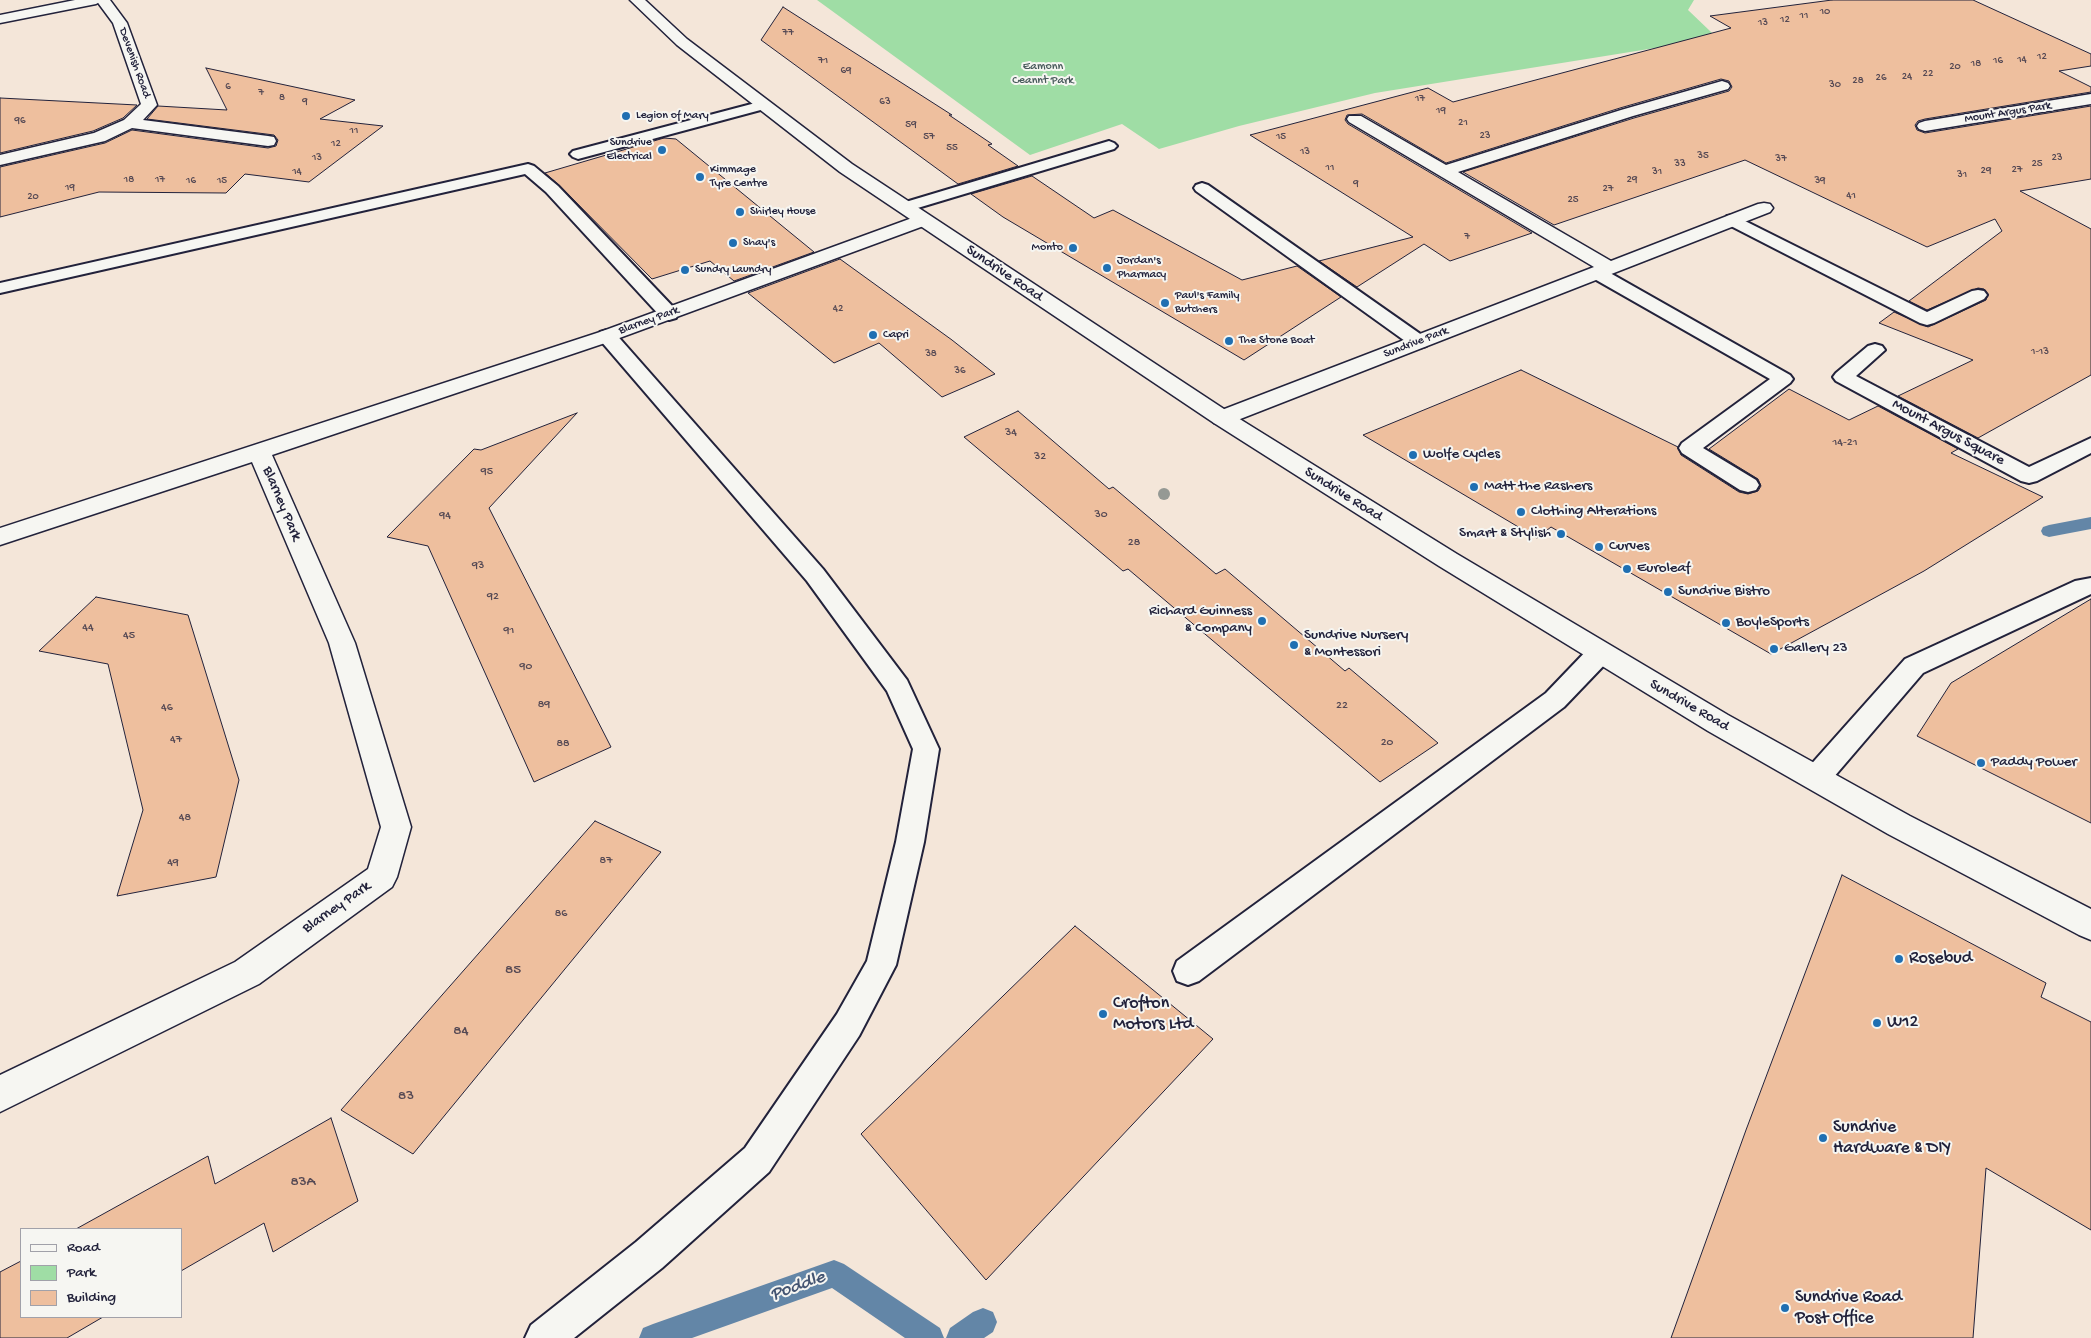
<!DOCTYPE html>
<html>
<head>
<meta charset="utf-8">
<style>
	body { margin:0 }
	#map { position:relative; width:2091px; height:1338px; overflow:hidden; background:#f4e6d9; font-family:"Gochi Hand",sans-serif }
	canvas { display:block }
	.legend { position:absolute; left:20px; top:1228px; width:162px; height:90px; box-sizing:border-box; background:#f6f6f2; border:1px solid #a1a1a9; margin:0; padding:6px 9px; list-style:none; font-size:15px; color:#22223b }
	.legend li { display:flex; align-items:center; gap:10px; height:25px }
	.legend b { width:25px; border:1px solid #a1a1a9 }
</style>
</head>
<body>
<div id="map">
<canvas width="2091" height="1338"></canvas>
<ul class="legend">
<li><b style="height:6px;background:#f6f6f2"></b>Road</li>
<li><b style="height:14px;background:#9fdda5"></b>Park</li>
<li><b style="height:14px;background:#eebf9e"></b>Building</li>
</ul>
</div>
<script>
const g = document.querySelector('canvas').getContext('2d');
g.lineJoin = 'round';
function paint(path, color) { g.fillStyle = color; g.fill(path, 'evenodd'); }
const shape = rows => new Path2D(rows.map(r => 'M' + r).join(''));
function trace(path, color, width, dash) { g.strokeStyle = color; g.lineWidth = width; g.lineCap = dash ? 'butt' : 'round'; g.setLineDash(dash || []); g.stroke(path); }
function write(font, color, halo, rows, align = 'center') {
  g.font = font + ' "Gochi Hand",sans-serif'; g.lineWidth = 4; g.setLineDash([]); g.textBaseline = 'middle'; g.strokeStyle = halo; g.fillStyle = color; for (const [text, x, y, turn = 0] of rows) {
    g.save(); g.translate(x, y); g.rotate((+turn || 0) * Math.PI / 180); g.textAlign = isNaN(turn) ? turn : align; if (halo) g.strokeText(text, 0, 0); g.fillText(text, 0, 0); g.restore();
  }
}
const green = shape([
	[817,0,1694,0,1688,10,1732,52,1676,46,1655,48,1375,93,1239,126,1159,149,1122,124,1030,155]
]);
const stream = shape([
	[2091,517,2091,529,2049,537,2043,535,2041,531,2043,527,2049,525,2091,517],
	[834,1260,844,1264,940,1328,944,1338,905,1338,832,1288,692,1338,639,1338,643,1328,653,1324,834,1260],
	[983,1308,993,1312,997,1322,993,1332,984,1338,946,1338,950,1328,973,1312,983,1308]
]);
const building = shape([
	[1832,0,1973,0,2091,54,2091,66,2059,71,2091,87,2091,92,1925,119,1918,121,1915,125,1917,130,1925,133,2091,106,2091,179,2020,191,2091,229,2091,375,1978,438,1898,396,1973,360,1879,323,1894,312,1928,327,1986,300,1988,294,1984,289,1978,288,1927,310,1909,301,2002,231,1995,219,1927,247,1745,160,1554,225,1463,172,1634,118,1729,91,1732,87,1729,81,1721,79,1620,108,1446,163,1362,114,1347,115,1345,120,1348,124,1532,233,1450,261,1424,244,1357,287,1319,261,1413,237,1250,135,1428,88,1453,102,1731,28,1710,16,1832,0],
	[783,7,952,115,949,115,992,144,988,145,1018,166,958,184,761,40,783,7],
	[206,68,355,100,320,119,383,126,309,182,245,174,226,193,99,192,0,217,0,167,105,143,132,130,268,148,276,146,278,140,274,135,147,119,158,106,227,110,206,68],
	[0,98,137,105,123,118,93,131,0,153,0,98],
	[664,138,676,139,814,252,734,281,710,261,652,279,559,185,545,173,664,138],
	[1032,176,1094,218,1113,210,1242,280,1297,266,1341,297,1244,360,1003,217,971,194,1032,176],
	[840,259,952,340,995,374,942,397,879,343,834,363,748,293,840,259],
	[1521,370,1678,447,1681,455,1739,492,1748,494,1758,491,1761,486,1758,479,1709,449,1789,389,1849,420,1878,406,1958,449,1951,453,2043,497,1924,571,1771,654,1551,527,1537,538,1363,435,1521,370],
	[1018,411,1109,489,1113,487,1216,574,1225,569,1345,671,1349,668,1438,743,1380,782,1128,569,1123,571,964,437,1018,411],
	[577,413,489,508,611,747,534,782,428,546,387,537,474,449,481,450,577,413],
	[96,597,188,615,239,780,216,877,117,896,143,810,108,664,39,651,96,597],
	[2091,599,2091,823,1917,736,1951,683,2091,599],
	[595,821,661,852,413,1154,341,1110,595,821],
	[1842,875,2046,983,2041,997,2091,1022,2091,1230,1986,1168,1973,1338,1671,1338,1746,1130,1842,875],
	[1075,926,1213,1039,986,1280,861,1134,1075,926],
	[331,1118,358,1201,273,1252,264,1223,181,1271,181,1229,76,1229,208,1156,215,1184,331,1118],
	[21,1261,21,1317,103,1317,67,1338,0,1338,0,1272,21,1261]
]);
const lane = shape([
	[763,101,768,102,770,105,768,108,578,159,573,157,570,154,573,151,763,101],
	[1109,141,1114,143,1117,146,1114,149,911,210,905,212,899,210,897,207,899,204,1109,141],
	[528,164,534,166,558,186,676,310,678,314,676,318,669,320,662,318,546,192,525,174,0,293,0,283,528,164],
	[1202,183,1208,185,1426,338,1428,342,1426,346,1419,348,1412,346,1196,191,1194,188,1196,185,1202,183],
	[1733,215,1927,312,1972,291,1978,290,1984,291,1987,295,1984,299,1934,323,1927,325,1920,323,1727,224,1725,220,1727,216,1733,215],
	[1597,268,1603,269,1790,375,1793,379,1790,383,1703,448,1756,480,1759,485,1756,490,1748,492,1740,490,1682,453,1679,448,1682,443,1770,379,1591,277,1588,273,1591,269,1597,268],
	[607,330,614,332,823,569,907,680,939,749,924,842,896,965,859,1036,769,1172,662,1268,574,1338,525,1338,531,1325,636,1242,745,1148,837,1014,867,961,896,842,913,749,887,691,807,581,600,340,598,336,600,332,607,330],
	[1875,344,1882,346,1885,350,1856,376,2029,467,2091,438,2091,453,2037,481,2029,483,2021,481,1836,381,1833,377,1836,373,1868,346,1875,344],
	[2091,578,2091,594,1923,673,1827,785,1817,788,1807,785,1804,777,1807,769,1905,659,2075,581,2091,578],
	[1600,644,1609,646,1612,653,1609,660,1564,707,1199,981,1188,985,1177,981,1173,971,1177,961,1546,693,1591,646,1600,644]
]);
const street = shape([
	[96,0,110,0,127,23,157,105,143,120,268,136,274,137,276,141,274,145,268,146,132,128,105,141,0,165,0,155,94,133,124,120,141,104,113,23,96,0],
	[1722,81,1728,83,1730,86,1728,89,1633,116,1458,172,1611,261,1758,204,1764,203,1770,204,1773,208,1770,212,1230,423,1222,425,1214,423,1211,418,1214,413,1594,267,1349,122,1347,119,1349,116,1361,116,1446,165,1621,110,1722,81],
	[2091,94,2091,104,1925,131,1919,129,1917,126,1919,123,1925,121,2091,94],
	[923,214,929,216,932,220,929,224,614,340,272,455,355,643,411,827,397,877,392,887,259,984,0,1112,0,1075,235,962,368,869,381,827,329,643,252,462,0,545,0,528,600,332,923,214]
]);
const secondary = shape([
	[75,0,103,0,96,4,0,23,0,15,75,0],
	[630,0,645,0,687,39,852,164,1230,413,1457,554,1728,715,1910,816,2091,909,2091,940,2079,935,1888,834,1708,731,1439,566,1214,423,840,172,677,45,630,0]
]);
const trees = [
	[1164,494]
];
const markers = [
	[626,116,5,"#1f6fb2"],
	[662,150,5,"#1f6fb2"],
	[700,177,5,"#1f6fb2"],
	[740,212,5,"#1f6fb2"],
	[733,243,5,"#1f6fb2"],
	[1073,248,5,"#1f6fb2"],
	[1107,268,5,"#1f6fb2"],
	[685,270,5,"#1f6fb2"],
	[1165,303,5,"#1f6fb2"],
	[873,335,5,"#1f6fb2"],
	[1229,341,5,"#1f6fb2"],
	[1413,455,5,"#1f6fb2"],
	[1474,487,5,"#1f6fb2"],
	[1521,512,5,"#1f6fb2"],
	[1561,534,5,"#1f6fb2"],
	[1599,547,5,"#1f6fb2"],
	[1627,569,5,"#1f6fb2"],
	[1668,592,5,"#1f6fb2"],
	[1262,621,5,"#1f6fb2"],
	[1726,623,5,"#1f6fb2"],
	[1294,645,5,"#1f6fb2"],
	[1774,649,5,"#1f6fb2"],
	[1981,763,5,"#1f6fb2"],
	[1899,959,5,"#1f6fb2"],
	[1103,1014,5,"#1f6fb2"],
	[1877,1023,5,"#1f6fb2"],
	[1823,1138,5,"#1f6fb2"],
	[1785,1308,5,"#1f6fb2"]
];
const farNumbernames = [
	["10",1825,12],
	["11",1804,16],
	["12",1785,20],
	["13",1763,23],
	["77",788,33],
	["12",2042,57],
	["14",2022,60],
	["71",823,61],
	["16",1998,61],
	["18",1976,64],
	["20",1955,67],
	["69",846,71],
	["22",1928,74],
	["24",1907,77],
	["26",1881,78],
	["28",1858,81],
	["30",1835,85],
	["6",228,87],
	["7",261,93],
	["8",282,98],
	["17",1420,99],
	["9",305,102],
	["63",885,102],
	["19",1441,111],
	["96",20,121],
	["21",1463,123],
	["59",911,125],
	["11",354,131],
	["23",1485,136],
	["57",929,137],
	["15",1281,137],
	["12",336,144],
	["55",952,148],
	["13",1305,152],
	["35",1703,156],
	["13",317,158],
	["23",2057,158],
	["37",1781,159],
	["33",1680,164],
	["25",2037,164],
	["11",1330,168],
	["27",2017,170],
	["29",1986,171],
	["14",297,172],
	["31",1657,172],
	["31",1962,175],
	["18",129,180],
	["17",160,180],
	["29",1632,180],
	["16",191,181],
	["15",222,181],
	["39",1820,181],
	["9",1356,184],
	["19",70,188],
	["27",1608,189],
	["41",1851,196],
	["20",33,197],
	["25",1573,200],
	["7",1467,237],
	["42",838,309],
	["1-13",2040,352],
	["38",931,354],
	["36",960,371]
];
const farStreetnames = [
	["Devenish Road",134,63,70],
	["Mount Argus Park",2008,113,-9],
	["Blarney Park",649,321,-20],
	["Sundrive Park",1416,343,-21]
];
const farParknames = [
	["Eamonn",1043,67],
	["Ceannt Park",1043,81]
];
const farPoinames = [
	["Legion of Mary",636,116],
	["Sundrive",652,143,"right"],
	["Electrical",652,157,"right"],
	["Kimmage",710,170],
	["Tyre Centre",710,184],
	["Shirley House",750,212],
	["Shay's",743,243],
	["Monto",1063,248,"right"],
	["Jordan's",1117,261],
	["Pharmacy",1117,275],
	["Sundry Laundry",695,270],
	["Paul's Family",1175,296],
	["Butchers",1175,310],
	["Capri",883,335],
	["The Stone Boat",1239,341]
];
const numberNames = [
	["34",1011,433],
	["14-21",1845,443],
	["32",1040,457],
	["95",487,472],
	["30",1101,515],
	["94",445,516],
	["28",1134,543],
	["93",478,566],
	["92",493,597],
	["44",88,628],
	["91",509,631],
	["45",129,636],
	["90",526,667],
	["89",544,705],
	["22",1342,706],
	["46",167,708],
	["47",176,740],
	["20",1387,743],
	["88",563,744],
	["48",185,818],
	["87",606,861],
	["49",173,863],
	["86",561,914]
];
const streetNames = [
	["Sundrive Road",1004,274,34],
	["Mount Argus Square",1948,433,28],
	["Sundrive Road",1343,495,32],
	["Blarney Park",281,504,67],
	["Sundrive Road",1689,706,30],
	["Blarney Park",337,908,-35]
];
const poiNames = [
	["Wolfe Cycles",1423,455],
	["Matt the Rashers",1484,487],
	["Clothing Alterations",1531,512],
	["Smart & Stylish",1551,534,"right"],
	["Curves",1609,547],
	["Euroleaf",1637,569],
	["Sundrive Bistro",1678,592],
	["Richard Guinness",1252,612,"right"],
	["& Company",1252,629,"right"],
	["BoyleSports",1736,623],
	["Sundrive Nursery",1304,636],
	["& Montessori",1304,653],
	["Gallery 23",1784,649],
	["Paddy Power",1991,763]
];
const nearNumbernames = [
	["85",513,971],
	["84",461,1032],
	["83",406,1097],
	["83A",303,1183]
];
const nearPoinames = [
	["Rosebud",1909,959],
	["Crofton",1113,1004],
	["Motors Ltd",1113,1025],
	["W12",1887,1023],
	["Sundrive",1833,1128],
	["Hardware & DIY",1833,1149],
	["Sundrive Road",1795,1298],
	["Post Office",1795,1319]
];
const nearWaternames = [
	["Poddle",798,1287,-20]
];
paint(green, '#9fdda5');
paint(stream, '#6386a7');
paint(building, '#eebf9e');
trace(building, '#22223b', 1);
trace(lane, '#22223b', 4);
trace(street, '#22223b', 3);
trace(secondary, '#22223b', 3);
paint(lane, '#f6f6f2');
paint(street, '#f6f6f2');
paint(secondary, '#f6f6f2');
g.fillStyle = '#959994';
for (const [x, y] of trees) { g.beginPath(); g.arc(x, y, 6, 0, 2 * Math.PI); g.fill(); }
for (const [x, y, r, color] of markers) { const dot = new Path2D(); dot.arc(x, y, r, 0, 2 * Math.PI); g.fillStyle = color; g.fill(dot); trace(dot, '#f6f6f2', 2); }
write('11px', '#554954', null, farNumbernames);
write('12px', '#22223b', '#f6f6f2', farStreetnames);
write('12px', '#485a5b', '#f6f6f2', farParknames);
write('12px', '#22223b', '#f6f6f2', farPoinames, 'left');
write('12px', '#554954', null, numberNames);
write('15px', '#22223b', '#f6f6f2', streetNames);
write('15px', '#22223b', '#f6f6f2', poiNames, 'left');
write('15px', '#554954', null, nearNumbernames);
write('18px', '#22223b', '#f6f6f2', nearPoinames, 'left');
write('italic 19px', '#435471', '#f6f6f2', nearWaternames);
</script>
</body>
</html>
